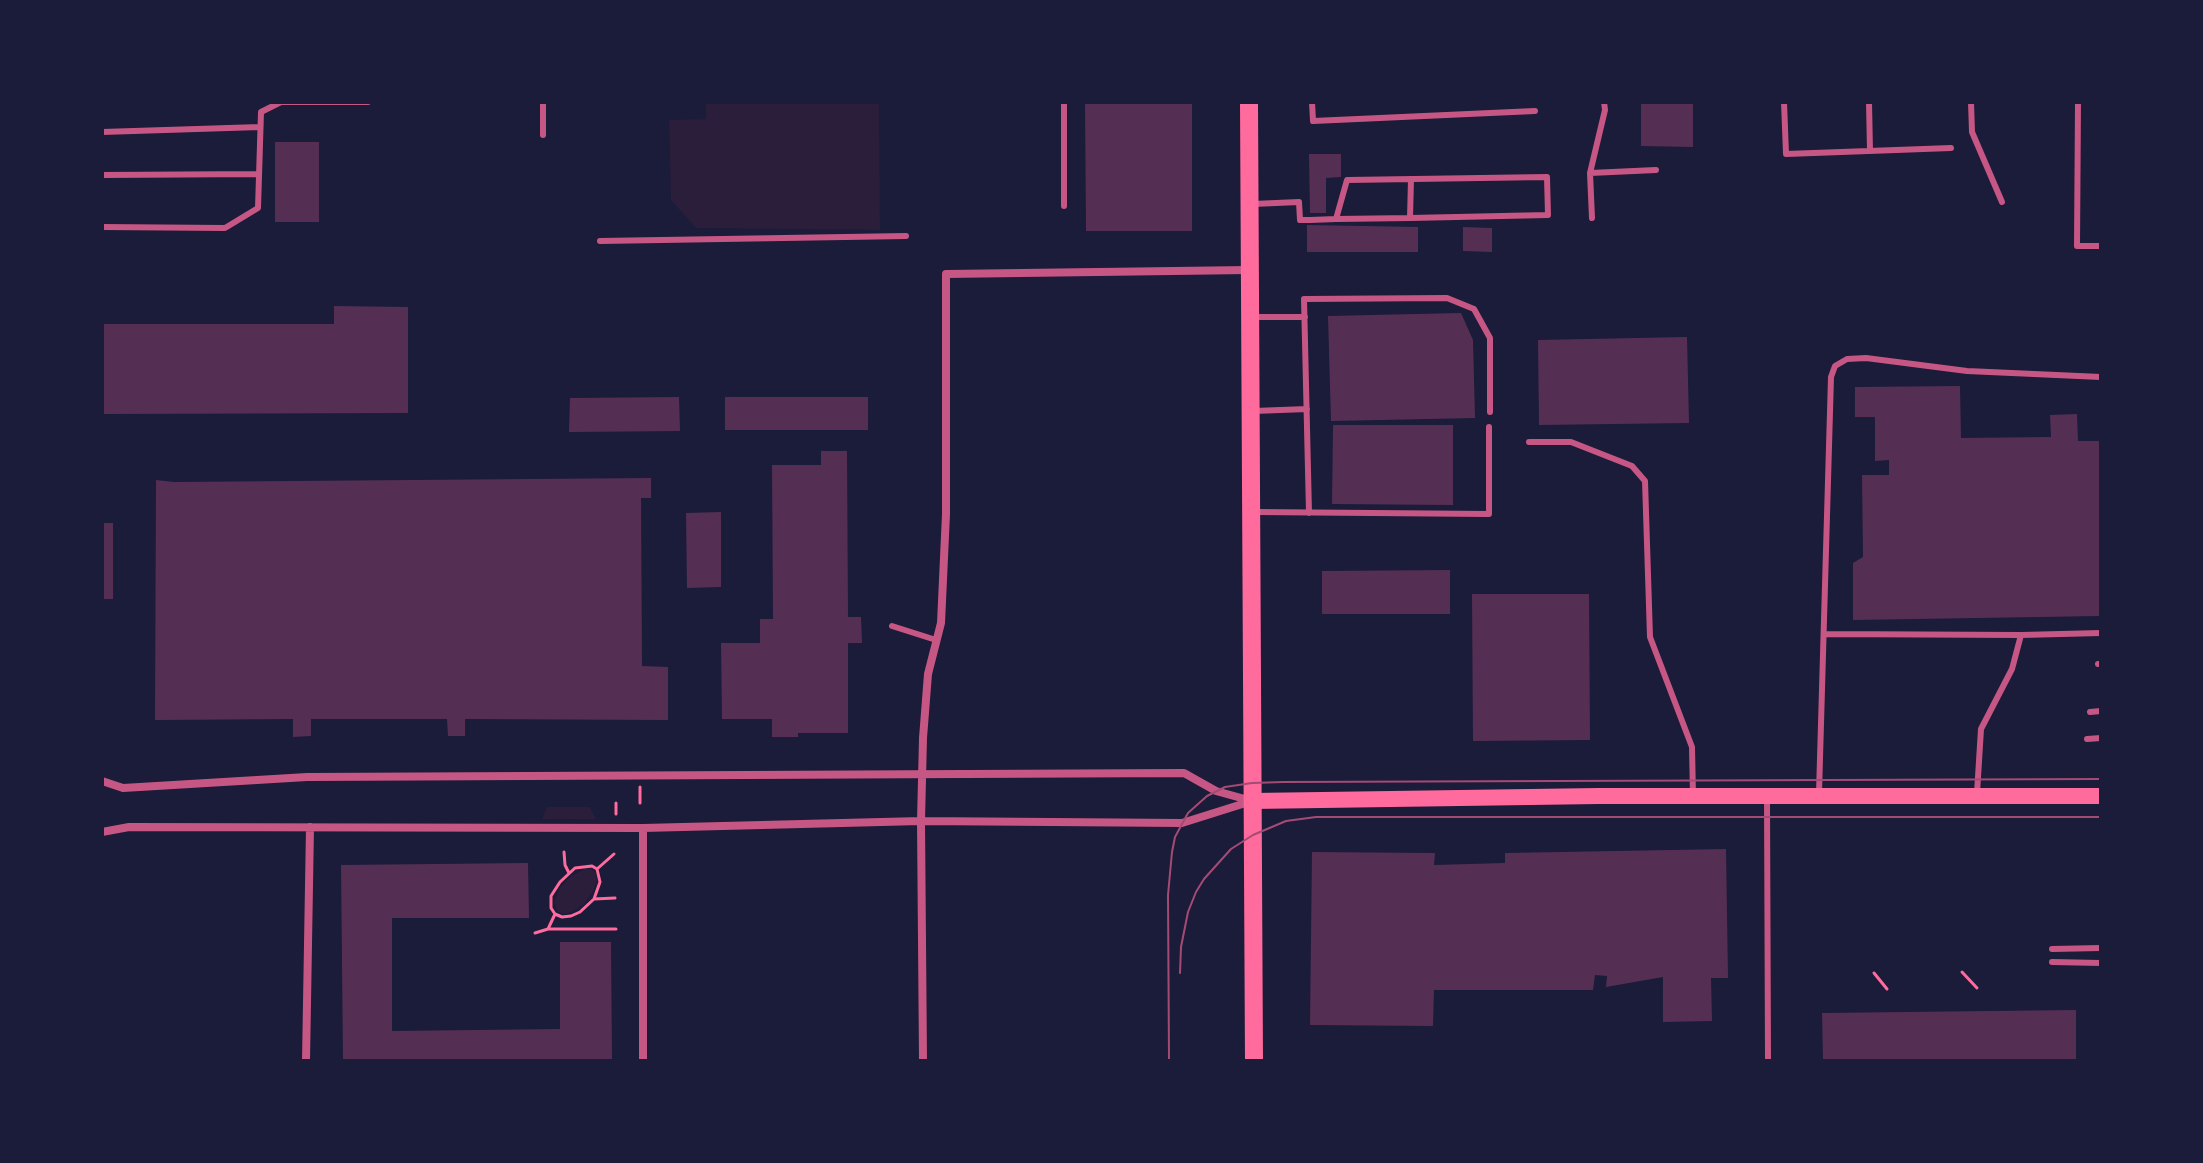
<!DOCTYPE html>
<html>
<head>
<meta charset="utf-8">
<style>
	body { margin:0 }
	#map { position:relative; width:2203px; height:1163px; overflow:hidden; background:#1b1b3a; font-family:Karla,sans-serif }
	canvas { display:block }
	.frame { position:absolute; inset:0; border:104px solid #1b1b3a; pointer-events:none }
</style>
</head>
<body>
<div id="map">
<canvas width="2203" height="1163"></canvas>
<div class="frame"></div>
</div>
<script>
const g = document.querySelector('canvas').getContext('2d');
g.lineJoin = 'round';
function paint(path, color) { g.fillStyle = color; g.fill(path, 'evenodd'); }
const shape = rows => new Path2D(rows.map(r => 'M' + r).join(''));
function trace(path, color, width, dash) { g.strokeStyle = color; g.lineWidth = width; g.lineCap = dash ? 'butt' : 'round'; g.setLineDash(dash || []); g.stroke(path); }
const green = shape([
	[706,102,879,102,880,230,696,228,671,200,669,120,706,119],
	[547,807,590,807,596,819,542,819],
	[585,869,592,869,596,874,597,882,592,893,584,904,574,911,565,914,558,912,554,902,560,888,570,877]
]);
const building = shape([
	[1085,102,1192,102,1192,231,1086,231],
	[1641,102,1693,102,1693,147,1641,146],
	[275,142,319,142,319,222,275,222],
	[1309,154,1341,154,1341,177,1326,178,1326,213,1310,213],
	[1307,225,1418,227,1418,252,1307,252],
	[1463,227,1492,228,1492,252,1463,251],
	[334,306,408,307,408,413,102,414,102,324,334,324],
	[1461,313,1473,340,1475,418,1331,421,1328,316],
	[1687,337,1689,423,1539,425,1538,340],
	[1960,386,1961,438,2051,437,2050,415,2077,414,2078,441,2101,441,2101,616,1853,620,1853,563,1863,557,1862,475,1889,475,1889,460,1875,461,1875,417,1855,417,1855,387],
	[679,397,680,431,569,432,570,398],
	[725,397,868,397,868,430,725,430],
	[1333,425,1453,425,1453,505,1332,504],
	[821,451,847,451,848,617,861,617,862,643,848,643,848,733,798,733,798,737,772,737,772,719,722,719,721,643,760,643,760,619,773,619,772,465,821,465],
	[651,478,651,498,641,498,642,666,668,667,668,720,465,719,465,736,448,736,447,719,311,719,311,736,293,737,293,719,155,720,156,480,174,482],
	[721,512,721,587,687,588,686,513],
	[102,523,113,523,113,599,102,599],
	[1450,570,1450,614,1322,614,1322,571],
	[1472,594,1589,594,1590,740,1473,741],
	[1726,849,1728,978,1711,978,1712,1021,1663,1022,1663,977,1606,987,1607,976,1595,975,1593,990,1434,990,1433,1026,1310,1025,1312,852,1435,853,1434,865,1505,863,1505,853],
	[528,863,529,918,392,918,392,1031,560,1029,560,942,611,942,612,1061,343,1061,341,865],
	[2076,1010,2076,1061,1823,1061,1822,1013]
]);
const path = shape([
	[640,787,640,803],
	[616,803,616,814],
	[564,852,565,865,569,873],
	[597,869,614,854],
	[594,899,615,898],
	[548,929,555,914,551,908,551,896,560,882,575,868,592,866,597,869,600,882,594,899,580,912,571,916,562,917,555,914],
	[535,933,548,929,616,929],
	[1962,972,1977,988],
	[1874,973,1887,989]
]);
const service = shape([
	[1064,102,1064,206],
	[1312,102,1313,121,1535,111],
	[1784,102,1786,154,1951,148],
	[1869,102,1870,151],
	[1971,102,1972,132,2002,202],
	[2078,102,2077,246,2101,246],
	[102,132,260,127],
	[543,135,543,102],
	[1590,173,1656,170],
	[102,175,259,174],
	[1253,204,1299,202,1300,220,1310,220,1336,219,1410,218,1548,215,1547,177,1347,180,1336,219],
	[1410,218,1411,179],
	[1592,218,1590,173,1605,110,1604,102],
	[102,227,225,228,258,208,261,112,281,102,368,102],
	[600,241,906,236],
	[1252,317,1305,317],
	[1254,411,1307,409],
	[1529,442,1571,442,1632,466,1645,481,1650,637,1692,747,1693,796],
	[1255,512,1489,514,1489,427],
	[1309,513,1304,299,1447,298,1474,309,1490,338,1490,412],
	[892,626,936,640],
	[1824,634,2021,635,2012,669,1981,729,1977,793],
	[2021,635,2101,633],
	[2098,664,2101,664],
	[2090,712,2101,711],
	[2087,739,2101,738],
	[1819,793,1831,377,1835,366,1847,359,1866,358,1967,371,2101,377],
	[1767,797,1768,1061],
	[2052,949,2101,948],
	[2052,962,2101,963]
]);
const minor = shape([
	[102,781,123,788,307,777,1184,773,1216,791,1252,801],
	[102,832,129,827,643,828,921,821,1182,823,1252,801],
	[306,1061,310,827],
	[643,1061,643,828],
	[923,1061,921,821,923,738,928,674,941,623,946,514,946,274,1249,270]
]);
const secondary = shape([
	[1252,801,1599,796,2101,796]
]);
const primary = shape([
	[1249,102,1254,1061]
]);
const tram = shape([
	[1180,973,1181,947,1188,912,1196,892,1204,879,1231,849,1253,835,1286,821,1316,817,2101,817],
	[1169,1061,1168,895,1172,852,1175,837,1188,813,1207,796,1225,787,1252,783,1283,782,2101,779]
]);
paint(green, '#2a1e3b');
paint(building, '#542f53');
trace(path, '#ff6b9d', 3);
trace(service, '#c65784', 6);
trace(minor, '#c65784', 8);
trace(secondary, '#ff6b9d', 16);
trace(primary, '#ff6b9d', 18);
trace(tram, '#a44b75', 2);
</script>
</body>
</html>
